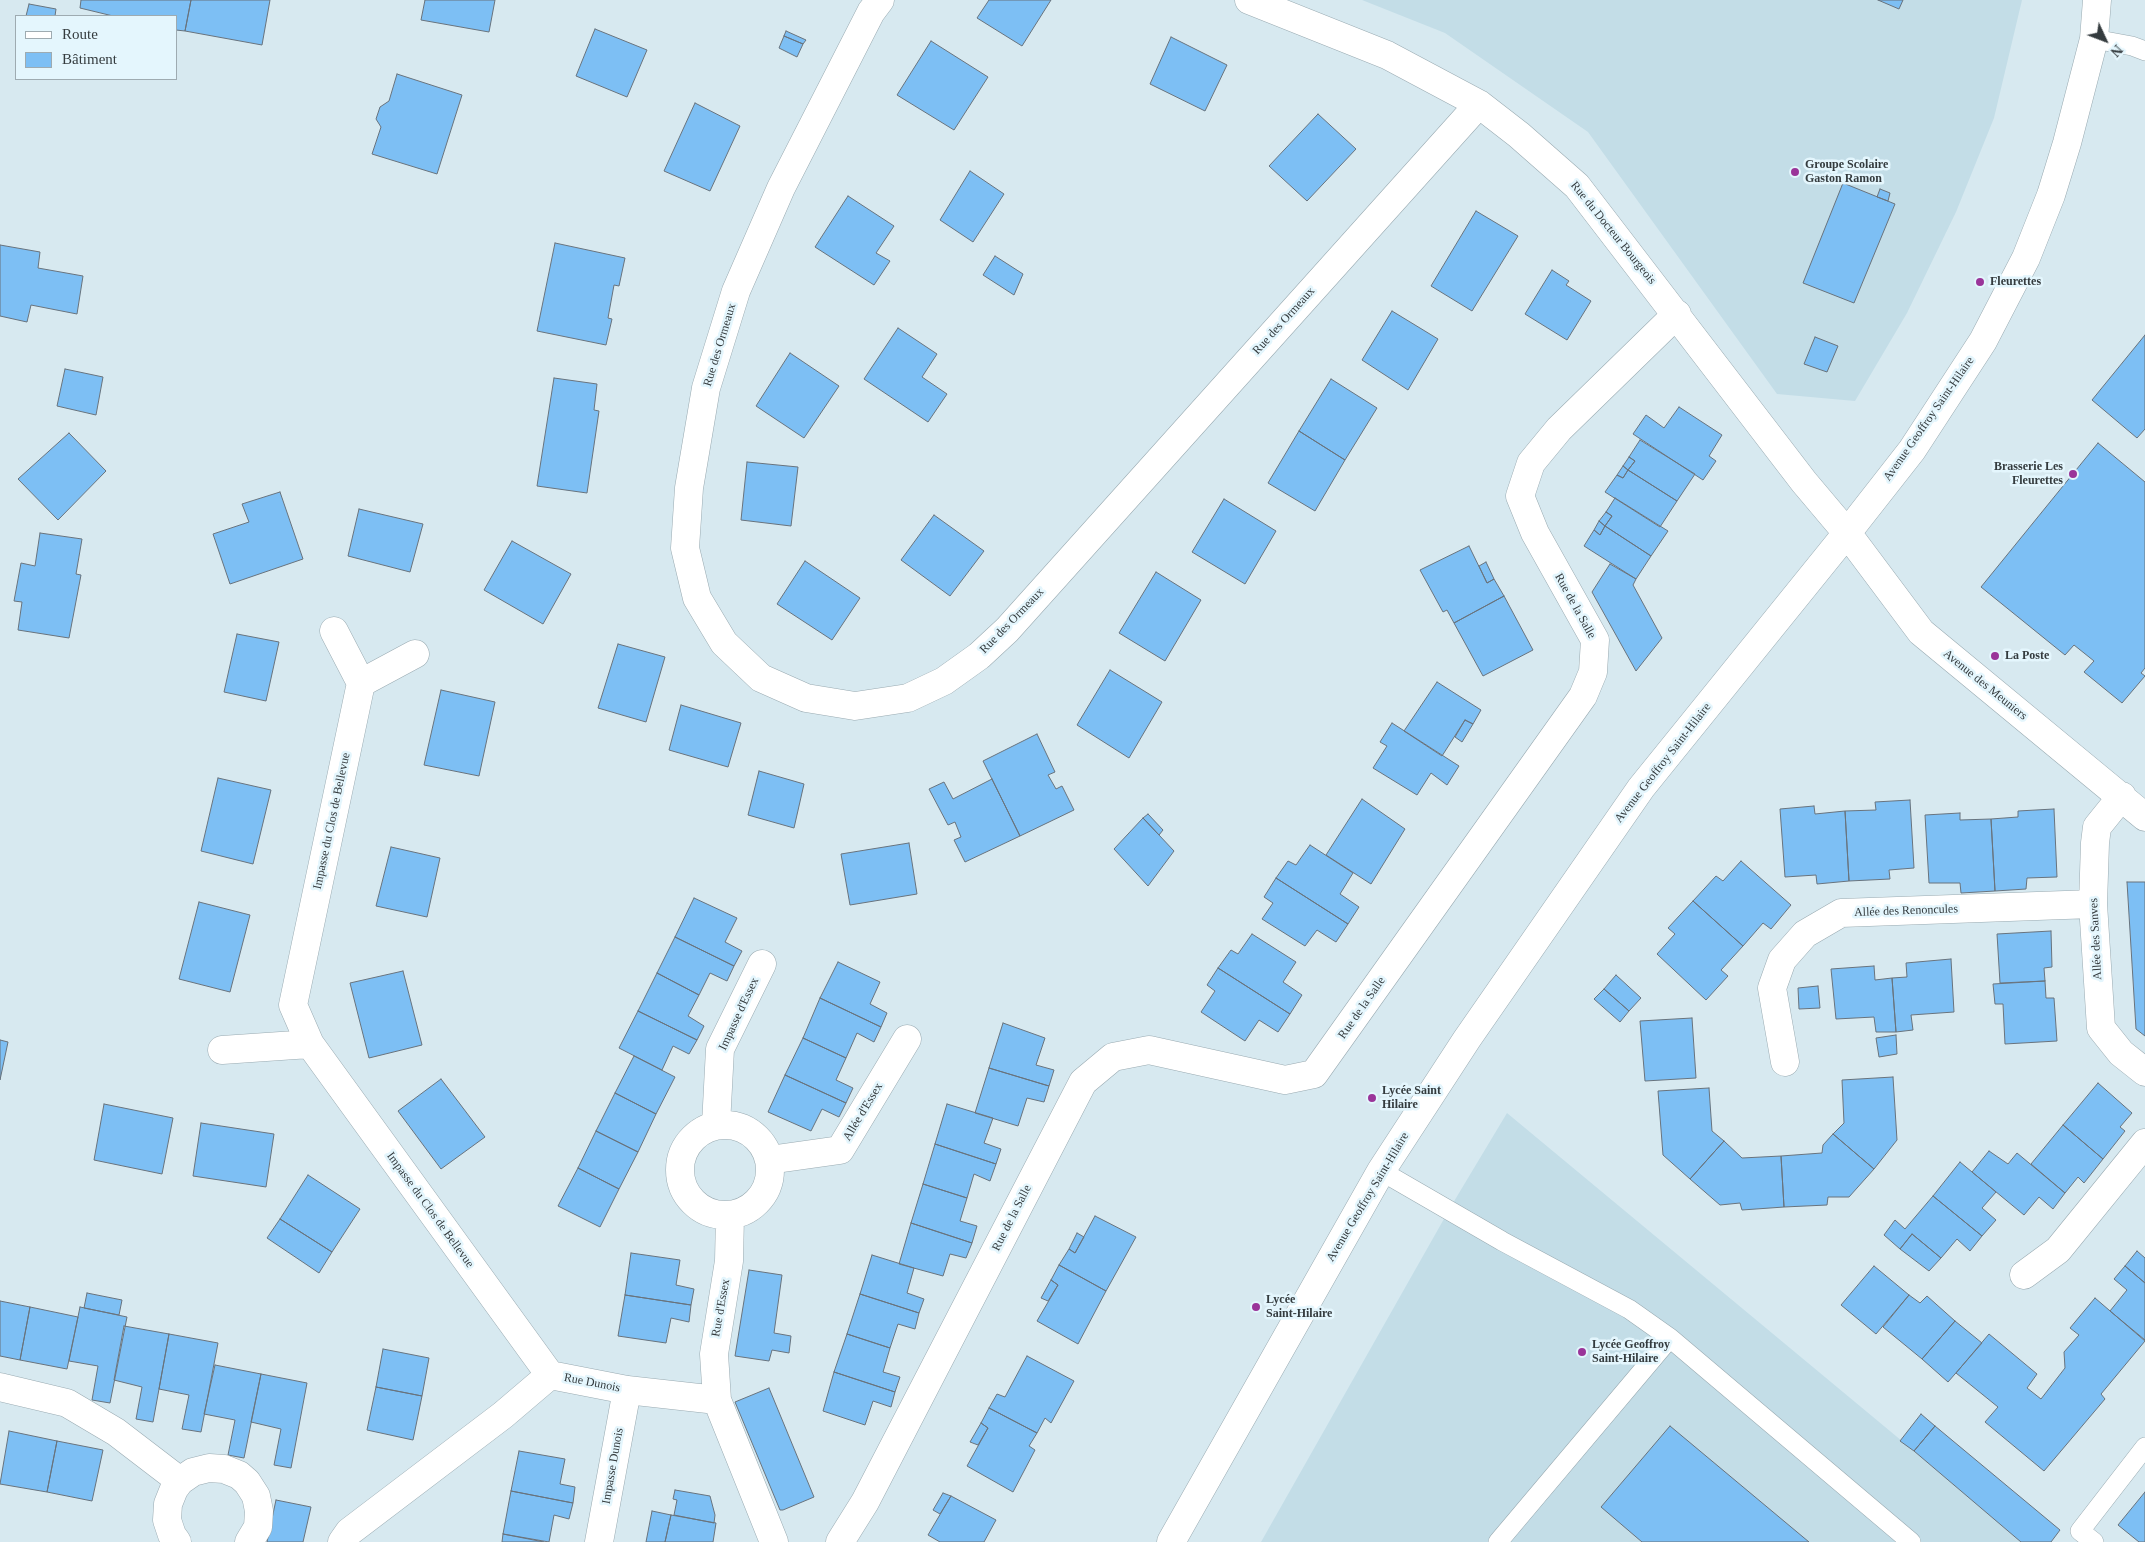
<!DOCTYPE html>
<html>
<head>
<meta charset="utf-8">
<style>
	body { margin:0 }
	#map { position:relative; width:2145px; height:1542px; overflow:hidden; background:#d7e9f0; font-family:Georgia,serif }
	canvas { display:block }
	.legend { position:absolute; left:15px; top:15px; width:162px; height:65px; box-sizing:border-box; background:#e4f6fd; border:1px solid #9eabb1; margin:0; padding:6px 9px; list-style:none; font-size:15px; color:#343b3e }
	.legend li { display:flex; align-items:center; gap:10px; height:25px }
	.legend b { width:25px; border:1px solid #9eabb1 }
	.north { position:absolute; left:2080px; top:15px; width:50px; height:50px; -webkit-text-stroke:4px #e4f6fd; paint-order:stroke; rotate:133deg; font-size:14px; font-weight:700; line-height:20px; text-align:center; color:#343b3e }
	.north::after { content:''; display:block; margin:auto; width:18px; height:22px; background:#343b3e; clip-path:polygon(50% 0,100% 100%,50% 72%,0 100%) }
</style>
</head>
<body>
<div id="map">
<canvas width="2145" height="1542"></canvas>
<ul class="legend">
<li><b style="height:6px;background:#fff"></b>Route</li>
<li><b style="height:14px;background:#7dbff4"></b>Bâtiment</li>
</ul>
<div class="north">N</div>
</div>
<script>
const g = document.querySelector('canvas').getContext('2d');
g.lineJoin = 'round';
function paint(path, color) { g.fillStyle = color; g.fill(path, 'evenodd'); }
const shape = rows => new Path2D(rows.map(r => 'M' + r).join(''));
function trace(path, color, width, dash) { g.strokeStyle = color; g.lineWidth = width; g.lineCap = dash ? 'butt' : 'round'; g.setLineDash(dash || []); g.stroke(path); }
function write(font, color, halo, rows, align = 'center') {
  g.font = font + ' Georgia,serif'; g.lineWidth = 5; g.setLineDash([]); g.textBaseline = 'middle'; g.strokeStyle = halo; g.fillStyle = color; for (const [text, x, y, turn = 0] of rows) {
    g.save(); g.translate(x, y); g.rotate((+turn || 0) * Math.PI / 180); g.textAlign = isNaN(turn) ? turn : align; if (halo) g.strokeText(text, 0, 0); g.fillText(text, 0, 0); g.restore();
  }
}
const built = shape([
	[1362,0,2022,0,1994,118,1956,212,1907,313,1855,401,1777,394,1588,132,1445,33],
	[1507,1113,1914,1451,2021,1542,1261,1542,1453,1203]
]);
const building = shape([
	[81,0,191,0,185,31,176,30,176,16,113,16,80,8,81,0],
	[191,0,270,0,262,45,185,31,191,0],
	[425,0,495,0,489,32,421,20,425,0],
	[989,0,1051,0,1022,46,977,18,989,0],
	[1878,0,1903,0,1899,9,1878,0],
	[29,4,56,9,55,16,26,16,29,4],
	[595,29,647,50,627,97,576,76,595,29],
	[786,31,806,40,803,44,784,36,786,31],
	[784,36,803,44,797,57,779,48,784,36],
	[1171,37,1227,65,1205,111,1150,84,1171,37],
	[931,41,988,77,954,130,897,95,931,41],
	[397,74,462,95,437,174,372,154,381,127,376,119,380,107,389,101,397,74],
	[695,103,740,126,710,191,664,171,695,103],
	[1318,114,1356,149,1307,201,1269,166,1318,114],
	[970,171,1004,194,973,242,940,220,970,171],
	[1843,183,1895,204,1854,303,1803,283,1843,183],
	[1880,189,1890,193,1888,201,1877,197,1880,189],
	[848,196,894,226,876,253,890,261,874,285,815,247,848,196],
	[1476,211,1518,236,1472,311,1431,286,1476,211],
	[555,243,625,258,619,286,614,285,608,318,612,319,606,345,537,331,555,243],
	[0,245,40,252,38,268,83,276,77,314,31,305,27,322,0,316,0,245],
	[995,256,1023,274,1014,295,983,275,995,256],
	[1552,270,1569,281,1566,285,1591,301,1567,340,1525,314,1552,270],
	[1392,311,1438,339,1408,390,1362,360,1392,311],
	[898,328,937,354,922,377,947,394,928,422,864,379,898,328],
	[2145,335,2145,429,2137,438,2092,400,2145,335],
	[1815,337,1838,346,1827,372,1804,364,1815,337],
	[790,353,839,386,804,438,756,406,790,353],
	[65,369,103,377,96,415,57,406,65,369],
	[554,378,597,384,594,410,599,411,587,493,537,486,554,378],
	[1331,379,1377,408,1345,460,1299,431,1331,379],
	[1679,407,1722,435,1709,456,1716,461,1703,480,1633,434,1646,415,1664,428,1679,407],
	[1299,431,1345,460,1315,511,1268,483,1299,431],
	[69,433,106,471,58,520,18,479,69,433],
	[1640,440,1695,474,1677,501,1628,470,1635,461,1629,457,1640,440],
	[2098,443,2145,482,2145,668,2141,673,2145,676,2122,703,2084,672,2094,661,2074,645,2065,655,1981,587,2098,443],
	[1629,457,1635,461,1628,470,1623,466,1629,457],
	[747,462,798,467,791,526,741,520,747,462],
	[1623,466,1628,470,1623,478,1617,475,1623,466],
	[1628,470,1677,501,1660,527,1605,492,1617,475,1623,478,1628,470],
	[280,492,303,559,230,584,213,534,249,522,242,504,280,492],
	[1615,498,1668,531,1651,556,1605,526,1612,516,1606,512,1615,498],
	[1224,499,1276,531,1245,584,1192,552,1224,499],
	[359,509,423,524,410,572,348,556,359,509],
	[1606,512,1612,516,1605,526,1599,521,1606,512],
	[934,515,984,551,950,596,901,560,934,515],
	[1599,521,1605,526,1600,535,1594,530,1599,521],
	[1605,526,1651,556,1636,579,1584,546,1594,530,1600,535,1605,526],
	[40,533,82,539,76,574,81,575,69,638,18,630,22,602,14,601,21,563,35,566,40,533],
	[512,541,571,574,543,624,484,590,512,541],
	[1469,546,1487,583,1494,579,1504,596,1454,623,1447,610,1443,612,1420,570,1469,546],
	[805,561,860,598,832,640,777,604,805,561],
	[1486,562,1494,579,1487,583,1479,566,1486,562],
	[1610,564,1636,579,1633,585,1662,638,1636,671,1592,592,1610,564],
	[1156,572,1201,600,1165,661,1119,633,1156,572],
	[1504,596,1533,650,1483,676,1454,623,1504,596],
	[237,634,279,642,266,701,224,692,237,634],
	[618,644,665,657,646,722,598,708,618,644],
	[1110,670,1162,702,1129,758,1077,725,1110,670],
	[1437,682,1481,710,1473,724,1465,720,1442,756,1404,731,1437,682],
	[441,690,495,702,479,776,424,765,441,690],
	[681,705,741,723,728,767,669,750,681,705],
	[1465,720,1473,724,1462,742,1455,737,1465,720],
	[1392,723,1459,766,1447,785,1431,773,1417,795,1373,768,1387,746,1380,742,1392,723],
	[1037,734,1055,772,1048,775,1056,789,1062,786,1074,810,1020,836,983,761,1037,734],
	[759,771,804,784,794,828,748,815,759,771],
	[218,778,271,790,253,864,201,851,218,778],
	[992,779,1020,836,965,862,954,840,961,837,955,822,948,825,929,789,944,782,953,799,992,779],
	[1362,799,1405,829,1371,884,1326,855,1362,799],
	[1910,800,1914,868,1889,870,1890,879,1849,881,1845,811,1876,810,1875,802,1910,800],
	[1814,806,1815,814,1845,811,1849,881,1817,884,1816,875,1785,877,1780,809,1814,806],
	[2054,809,2057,877,2027,878,2026,889,1995,891,1991,819,2018,817,2018,811,2054,809],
	[1960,813,1960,820,1991,819,1995,891,1961,893,1960,883,1929,883,1925,815,1960,813],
	[1148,814,1163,830,1159,835,1143,818,1148,814],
	[1143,818,1174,851,1148,886,1114,849,1143,818],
	[909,843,917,894,850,905,841,854,909,843],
	[1310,845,1353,873,1340,894,1359,907,1348,924,1276,878,1288,861,1296,865,1310,845],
	[391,847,440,858,427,917,376,906,391,847],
	[1741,861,1791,905,1771,929,1763,923,1743,946,1693,901,1716,876,1723,881,1741,861],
	[1276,878,1348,924,1336,942,1317,930,1305,946,1262,919,1273,903,1264,897,1276,878],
	[2127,882,2145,882,2145,1036,2136,1029,2127,882],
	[694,898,737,918,725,942,742,951,734,966,675,937,694,898],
	[1693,901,1743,946,1721,970,1728,976,1706,1000,1657,954,1675,934,1668,928,1693,901],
	[199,902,250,915,230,992,179,979,199,902],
	[2051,931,2052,967,2044,968,2045,981,2000,983,1997,934,2051,931],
	[1252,934,1296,962,1283,982,1302,995,1290,1014,1218,968,1231,950,1238,954,1252,934],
	[675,937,734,966,727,981,710,973,699,995,657,973,675,937],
	[1951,959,1954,1012,1911,1015,1913,1030,1896,1032,1892,978,1907,977,1906,963,1951,959],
	[838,962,880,982,870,1004,887,1013,881,1027,820,998,838,962],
	[1874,966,1875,980,1892,978,1896,1032,1876,1032,1874,1017,1836,1019,1831,969,1874,966],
	[1218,968,1290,1014,1278,1032,1259,1020,1245,1041,1201,1012,1215,991,1207,985,1218,968],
	[403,971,422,1045,369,1058,350,983,403,971],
	[657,973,699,995,688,1016,704,1026,697,1040,638,1011,657,973],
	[1616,975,1641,998,1629,1011,1604,989,1616,975],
	[2045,981,2046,998,2054,998,2057,1041,2005,1044,2003,1004,1995,1004,1993,984,2045,981],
	[1818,986,1820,1008,1799,1009,1798,988,1818,986],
	[1604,989,1629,1011,1620,1022,1594,999,1604,989],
	[820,998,881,1027,874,1042,857,1033,846,1058,803,1038,820,998],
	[638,1011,697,1040,689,1054,673,1046,662,1070,619,1048,638,1011],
	[1692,1018,1696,1078,1645,1081,1640,1021,1692,1018],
	[1003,1023,1045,1038,1036,1065,1054,1070,1049,1086,989,1068,1003,1023],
	[1896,1035,1897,1054,1879,1057,1876,1038,1896,1035],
	[803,1038,846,1058,836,1080,853,1088,846,1103,785,1075,803,1038],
	[0,1040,8,1042,0,1080,0,1040],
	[634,1056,675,1077,656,1114,615,1093,634,1056],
	[989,1068,1049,1086,1044,1102,1027,1098,1018,1126,975,1113,989,1068],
	[785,1075,846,1103,839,1117,822,1109,811,1131,768,1112,785,1075],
	[1893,1077,1897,1140,1874,1169,1833,1134,1844,1123,1842,1080,1893,1077],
	[441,1079,485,1137,441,1169,398,1111,441,1079],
	[2098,1083,2132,1113,2120,1127,2125,1131,2103,1159,2063,1125,2098,1083],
	[1709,1088,1712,1131,1724,1141,1690,1179,1663,1155,1658,1091,1709,1088],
	[615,1093,656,1114,638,1152,596,1131,615,1093],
	[104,1104,173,1118,162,1174,94,1160,104,1104],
	[947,1104,993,1118,984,1143,1001,1149,996,1164,935,1144,947,1104],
	[201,1123,274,1134,266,1187,193,1176,201,1123],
	[2063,1125,2103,1159,2084,1183,2078,1177,2065,1193,2031,1164,2063,1125],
	[596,1131,638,1152,619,1189,578,1168,596,1131],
	[1833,1134,1874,1169,1849,1197,1828,1197,1827,1205,1784,1207,1781,1156,1822,1153,1823,1145,1833,1134],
	[1724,1141,1742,1158,1781,1156,1784,1207,1742,1210,1740,1203,1720,1205,1690,1179,1724,1141],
	[935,1144,996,1164,990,1181,974,1174,967,1198,923,1184,935,1144],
	[1989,1151,2008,1164,2017,1153,2065,1193,2053,1209,2039,1197,2024,1215,1972,1172,1989,1151],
	[1960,1162,1996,1192,1982,1208,1996,1220,1982,1236,1933,1196,1960,1162],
	[578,1168,619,1189,600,1227,558,1206,578,1168],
	[308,1175,360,1209,332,1252,280,1219,308,1175],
	[923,1184,967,1198,960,1221,977,1226,972,1243,911,1223,923,1184],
	[1933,1196,1982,1236,1970,1251,1957,1239,1941,1258,1912,1234,1900,1249,1884,1235,1895,1220,1905,1229,1933,1196],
	[1095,1216,1136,1237,1106,1291,1059,1265,1069,1249,1075,1253,1095,1216],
	[280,1219,332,1252,319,1273,267,1238,280,1219],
	[911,1223,972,1243,966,1258,950,1254,943,1276,899,1264,911,1223],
	[1077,1233,1084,1237,1075,1253,1069,1249,1077,1233],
	[1912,1234,1941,1258,1929,1271,1900,1249,1912,1234],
	[2137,1251,2145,1258,2145,1283,2125,1266,2137,1251],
	[631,1253,680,1260,676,1285,694,1289,691,1305,625,1295,631,1253],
	[872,1255,914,1268,907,1293,924,1299,919,1313,860,1294,872,1255],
	[1059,1265,1106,1291,1078,1344,1037,1321,1058,1285,1051,1280,1059,1265],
	[1874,1266,1909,1295,1876,1334,1841,1305,1874,1266],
	[2125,1266,2145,1283,2145,1340,2110,1311,2127,1290,2114,1279,2125,1266],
	[749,1270,782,1275,774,1333,791,1336,789,1353,772,1350,769,1361,735,1356,749,1270],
	[1051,1280,1058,1285,1048,1301,1041,1298,1051,1280],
	[87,1293,122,1300,119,1315,84,1308,87,1293],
	[860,1294,919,1313,915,1329,898,1324,890,1348,847,1334,860,1294],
	[625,1295,691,1305,689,1322,671,1318,666,1343,618,1336,625,1295],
	[1909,1295,1920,1303,1927,1296,1955,1321,1922,1359,1883,1327,1909,1295],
	[2095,1298,2145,1341,2101,1394,2105,1399,2044,1471,1985,1422,1998,1407,1956,1373,1989,1334,2037,1374,2027,1388,2041,1399,2065,1368,2064,1352,2079,1335,2070,1328,2095,1298],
	[0,1301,30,1307,20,1360,0,1356,0,1301],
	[30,1307,78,1317,67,1369,20,1360,30,1307],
	[80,1307,127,1317,110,1403,92,1400,98,1366,69,1361,80,1307],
	[1955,1321,1982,1343,1948,1382,1922,1359,1955,1321],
	[124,1326,169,1334,153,1422,136,1419,142,1387,114,1380,124,1326],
	[169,1334,218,1343,201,1432,182,1429,189,1395,159,1389,169,1334],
	[847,1334,890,1348,883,1372,900,1377,895,1392,834,1372,847,1334],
	[383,1349,429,1358,422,1396,376,1387,383,1349],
	[1027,1356,1074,1381,1051,1423,1045,1418,1037,1433,989,1408,997,1394,1005,1397,1027,1356],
	[215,1365,261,1374,244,1458,228,1455,235,1420,204,1414,215,1365],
	[834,1372,895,1392,891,1407,873,1401,865,1425,823,1411,834,1372],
	[261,1374,307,1383,291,1468,274,1465,281,1429,251,1422,261,1374],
	[376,1387,422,1396,413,1440,367,1430,376,1387],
	[769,1388,814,1497,783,1510,780,1510,735,1402,769,1388],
	[989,1408,1037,1433,1029,1446,1035,1450,1013,1492,967,1466,988,1428,981,1423,989,1408],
	[1921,1414,1935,1426,1914,1451,1900,1441,1921,1414],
	[981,1423,988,1428,978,1445,970,1442,981,1423],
	[1670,1426,1809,1542,1642,1542,1601,1507,1670,1426],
	[1935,1426,2060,1530,2051,1542,2021,1542,1914,1451,1935,1426],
	[9,1431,57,1441,47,1492,0,1484,9,1431],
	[57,1441,103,1450,92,1501,47,1492,57,1441],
	[519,1451,565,1459,560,1484,575,1487,573,1503,511,1491,519,1451],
	[675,1490,710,1496,715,1515,714,1523,674,1515,677,1500,673,1499,675,1490],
	[511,1491,573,1503,569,1519,554,1515,549,1542,503,1534,511,1491],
	[2145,1492,2145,1542,2139,1542,2118,1525,2145,1492],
	[943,1493,951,1496,940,1514,933,1510,943,1493],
	[951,1496,996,1520,984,1542,940,1542,928,1535,951,1496],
	[276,1500,311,1507,303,1542,267,1542,276,1500],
	[652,1511,671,1515,665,1542,646,1542,652,1511],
	[671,1515,716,1523,713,1542,665,1542,671,1515],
	[503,1534,544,1542,502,1542,503,1534]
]);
const lane = shape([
	[2094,39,2132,46,2145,51],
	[1381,1171,1502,1241,1629,1309,1670,1338,1911,1542],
	[1498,1542,1670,1338],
	[2094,1542,2080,1531,2145,1447]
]);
const street = shape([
	[880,0,871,12,781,188,736,291,706,388,689,488,685,548,697,598,724,643,761,678,806,698,855,706,908,698,944,681,979,656,1007,630,1479,104],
	[1249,0,1387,55,1479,104,1519,135,1577,186,1804,482,1847,533,1921,632,2145,817],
	[334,631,361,683,415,654],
	[361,683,293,1005,310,1044,550,1375],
	[2122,796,2097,827,2095,843,2093,904,2101,1028,2121,1053,2145,1072],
	[222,1050,310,1044],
	[1785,1062,1772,988,1782,960,1805,934,1841,913,2093,904],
	'680 1170a45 45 0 1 1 90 0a45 45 0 1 1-90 0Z',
	[716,1125,720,1049,762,964],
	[769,1160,840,1150,907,1039],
	[2024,1275,2058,1250,2145,1143],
	[550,1375,627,1390,717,1400,774,1542],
	[0,1387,67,1403,116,1432,180,1481],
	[717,1400,714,1354,729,1261,730,1216],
	[177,1542,172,1535,167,1520,168,1504,174,1489,180,1481,193,1472,209,1468,224,1469,239,1475,247,1482,256,1496,259,1511,258,1527,249,1542],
	[342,1542,349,1532,503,1415,550,1375],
	[599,1542,627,1390],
	[840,1542,865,1502,1083,1082,1113,1057,1149,1050,1285,1080,1314,1074,1583,696,1593,672,1595,640,1535,533,1520,496,1531,463,1559,429,1677,314],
	[1171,1542,1381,1171,1467,1039,1641,788,1847,533,1912,450,1983,341,2026,258,2051,195,2067,143,2094,39,2097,0]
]);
const markers = [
	[1795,172,5,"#9a3499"],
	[1980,282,5,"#9a3499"],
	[2073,474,5,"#9a3499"],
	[1995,656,5,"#9a3499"],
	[1372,1098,5,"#9a3499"],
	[1256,1307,5,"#9a3499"],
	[1582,1352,5,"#9a3499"]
];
const poiNames = [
	["Groupe Scolaire",1805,165],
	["Gaston Ramon",1805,179],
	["Fleurettes",1990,282],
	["Brasserie Les",2063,467,"right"],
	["Fleurettes",2063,481,"right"],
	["La Poste",2005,656],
	["Lycée Saint",1382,1091],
	["Hilaire",1382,1105],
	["Lycée",1266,1300],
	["Saint-Hilaire",1266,1314],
	["Lycée Geoffroy",1592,1345],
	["Saint-Hilaire",1592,1359]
];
const streetNames = [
	["Rue du Docteur Bourgeois",1613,233,51],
	["Rue des Ormeaux",1284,321,-48],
	["Rue des Ormeaux",720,345,-73],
	["Avenue Geoffroy Saint-Hilaire",1929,419,-55],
	["Rue de la Salle",1575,606,61],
	["Rue des Ormeaux",1012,621,-46],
	["Avenue des Meuniers",1985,685,39],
	["Avenue Geoffroy Saint-Hilaire",1663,763,-52],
	["Impasse du Clos de Bellevue",332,821,-78],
	["Allée des Renoncules",1906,911,-2],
	["Allée des Sanves",2096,939,-93],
	["Rue de la Salle",1362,1008,-55],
	["Impasse d'Essex",739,1014,-65],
	["Allée d'Essex",863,1112,-59],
	["Avenue Geoffroy Saint-Hilaire",1368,1197,-59],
	["Impasse du Clos de Bellevue",430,1210,54],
	["Rue de la Salle",1012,1218,-63],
	["Rue d'Essex",721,1308,-80],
	["Rue Dunois",592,1383,11],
	["Impasse Dunois",613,1466,-80]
];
paint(built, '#c3dde7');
paint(building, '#7dbff4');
trace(building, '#68737d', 1);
trace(lane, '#99aab1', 20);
trace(street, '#99aab1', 29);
trace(lane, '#fff', 19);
trace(street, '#fff', 28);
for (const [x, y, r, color] of markers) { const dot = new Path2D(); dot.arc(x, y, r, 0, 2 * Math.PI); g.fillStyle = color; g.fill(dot); trace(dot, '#e4f6fd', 2); }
write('bold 12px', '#343b3e', '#e4f6fd', poiNames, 'left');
write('12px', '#343b3e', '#e4f6fd', streetNames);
</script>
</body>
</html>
